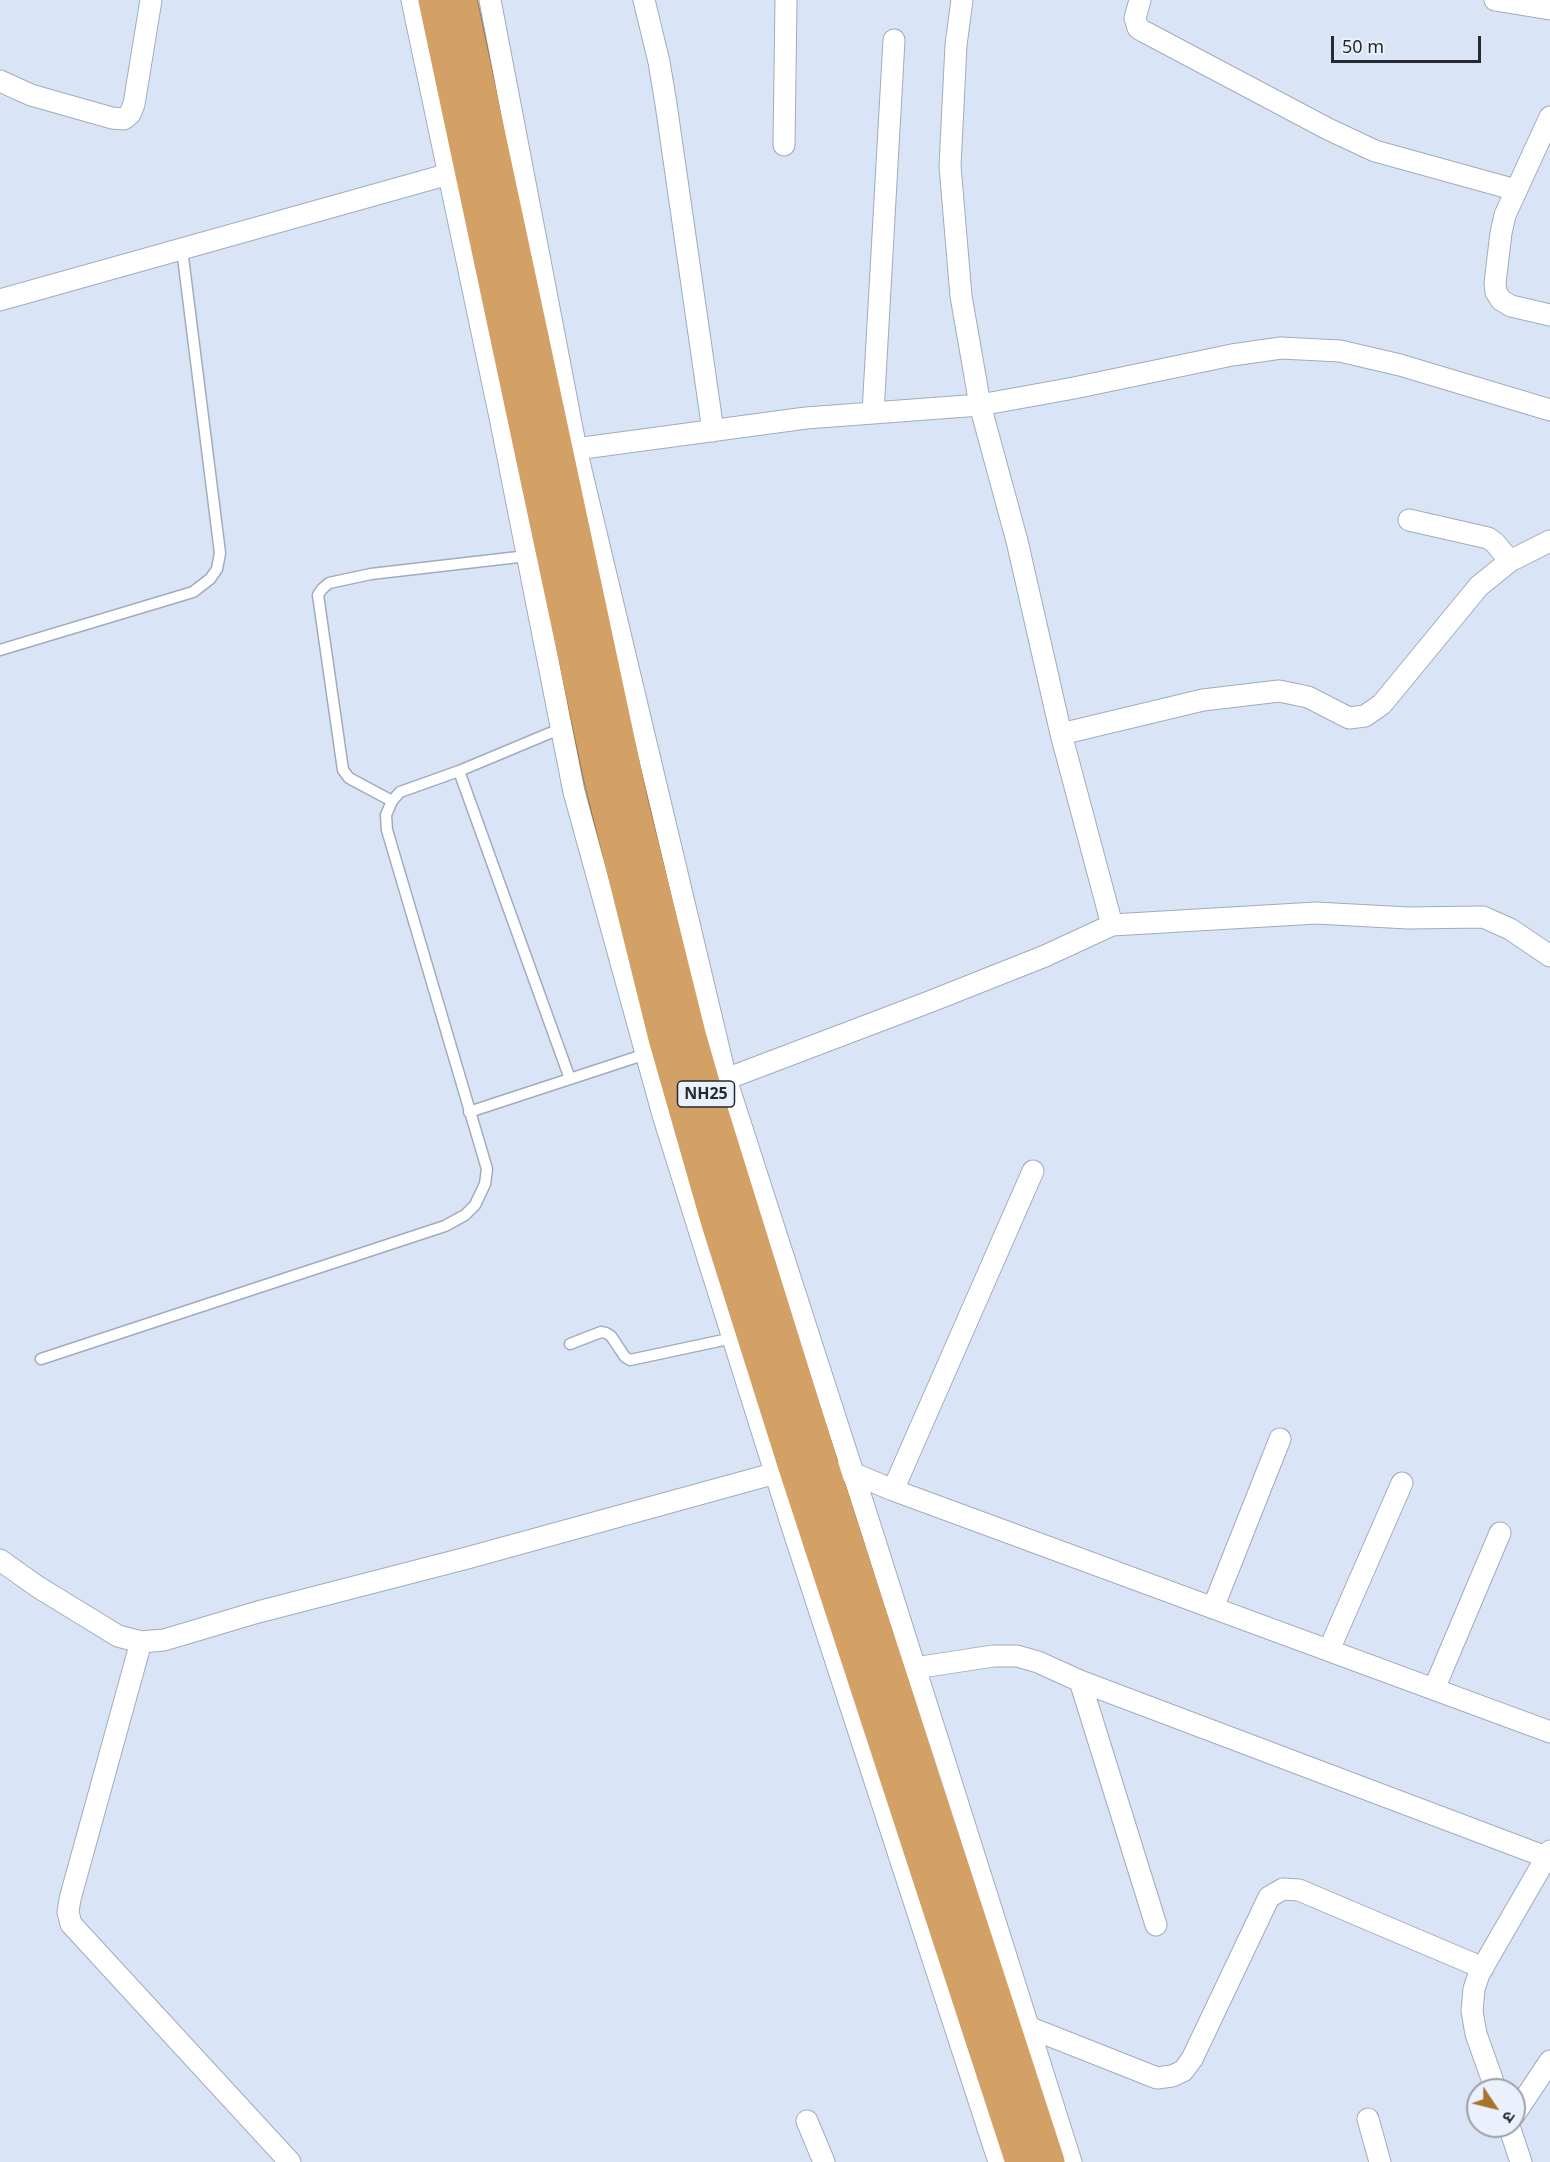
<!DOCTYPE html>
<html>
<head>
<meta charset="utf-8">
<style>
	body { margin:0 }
	#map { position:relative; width:1550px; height:2162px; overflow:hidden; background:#dae4f7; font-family:"Noto Sans","Noto Sans Devanagari",sans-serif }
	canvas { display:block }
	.north { position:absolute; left:1466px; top:2078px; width:60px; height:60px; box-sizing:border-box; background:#ebf1fc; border:2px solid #9ca1aa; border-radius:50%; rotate:125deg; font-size:16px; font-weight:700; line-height:24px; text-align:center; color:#262a30 }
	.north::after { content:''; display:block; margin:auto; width:21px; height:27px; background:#a8732c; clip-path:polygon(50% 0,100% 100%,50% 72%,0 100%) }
	.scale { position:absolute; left:1331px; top:36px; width:150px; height:27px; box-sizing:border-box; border:3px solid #262a30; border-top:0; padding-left:8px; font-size:18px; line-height:21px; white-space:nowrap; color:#262a30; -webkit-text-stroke:4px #ebf1fc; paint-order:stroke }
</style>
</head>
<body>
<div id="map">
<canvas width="1550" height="2162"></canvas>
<div class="north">उ</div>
<div class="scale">50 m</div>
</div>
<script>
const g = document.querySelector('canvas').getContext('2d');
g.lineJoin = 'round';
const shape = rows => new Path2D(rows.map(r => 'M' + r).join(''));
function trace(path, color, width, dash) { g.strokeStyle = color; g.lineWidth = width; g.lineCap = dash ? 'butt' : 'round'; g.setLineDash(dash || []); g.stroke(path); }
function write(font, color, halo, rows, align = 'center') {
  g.font = font + ' "Noto Sans",sans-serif'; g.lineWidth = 6; g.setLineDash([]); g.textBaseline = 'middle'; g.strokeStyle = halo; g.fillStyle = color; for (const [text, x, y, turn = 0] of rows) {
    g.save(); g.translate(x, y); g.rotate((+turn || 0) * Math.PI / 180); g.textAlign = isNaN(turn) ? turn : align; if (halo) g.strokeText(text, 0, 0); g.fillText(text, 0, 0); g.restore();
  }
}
const lane = shape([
	[0,650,193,592,210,579,217,569,220,553,182,249],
	[459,771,570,1079],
	[392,801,349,778,343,770,318,595,322,589,329,583,371,574,527,556],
	[469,1112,646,1054],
	[570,1344,601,1332,606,1333,611,1336,625,1357,630,1360,733,1338],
	[41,1359,445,1226,465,1215,475,1205,485,1184,487,1169,387,830,386,815,392,801,400,792,459,771,562,728]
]);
const street = shape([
	[412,0,501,422,574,792,663,1115,791,1523,999,2162],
	[490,0,576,449,726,1079,874,1538,1071,2162],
	[644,0,659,62,666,104,713,431],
	[962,0,956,45,950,166,961,296,980,405,1017,541,1061,734,1112,925],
	[1140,0,1135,18,1138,28,1143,31,1328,129,1375,151,1516,190],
	[1495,0,1550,9],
	[0,81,31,95,112,118,124,119,130,114,134,104,151,0],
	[1550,117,1505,215,1501,233,1495,283,1496,292,1501,300,1511,306,1550,315],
	[784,145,786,0],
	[0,300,449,174],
	[873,413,894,40],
	[576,449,806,418,980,405,1074,388,1232,355,1281,348,1340,351,1400,365,1550,410],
	[1409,520,1488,538,1495,543,1510,561],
	[1061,734,1203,700,1279,691,1308,697,1349,718,1365,716,1382,704,1479,586,1510,561,1550,541],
	[726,1079,929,1002,1045,956,1112,925,1316,913,1408,918,1483,917,1510,929,1550,956],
	[845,1470,893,1490,1550,1732],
	[893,1490,1033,1171],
	[0,1560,38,1587,118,1636,141,1642,164,1640,258,1612,467,1558,787,1470],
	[1213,1608,1280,1439],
	[141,1642,70,1899,68,1912,71,1924,290,2162],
	[1329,1650,1402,1483],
	[915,1668,993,1656,1017,1656,1038,1662,1080,1681,1546,1857],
	[1080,1681,1156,1925],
	[1434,1689,1500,1533],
	[1028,2027,1157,2078,1172,2076,1183,2071,1192,2059,1269,1897,1283,1889,1299,1890,1483,1968],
	[1496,2090,1476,2034,1472,2011,1474,1989,1479,1974,1550,1851],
	[1514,2115,1550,2061],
	[1368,2119,1380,2162],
	[807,2121,824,2162],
	[1509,2126,1521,2162]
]);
const highway = shape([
	[435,0,601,780,665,1038,717,1220,795,1467,1022,2162],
	[460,0,632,805,689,1034,707,1097,820,1460,1048,2162]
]);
const shields = [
	[706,1094,57]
];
const shieldNames = [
	["NH25",706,1094]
];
trace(lane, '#a2abbd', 13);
trace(street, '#a2abbd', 23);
trace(highway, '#967752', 35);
trace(lane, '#fff', 10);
trace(street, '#fff', 21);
trace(highway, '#d3a165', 33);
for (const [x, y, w] of shields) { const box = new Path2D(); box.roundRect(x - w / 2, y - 13, w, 26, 4.5); g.fillStyle = '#ebf1fc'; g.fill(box); trace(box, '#262a30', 1.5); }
write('bold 16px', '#262a30', null, shieldNames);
</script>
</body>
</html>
